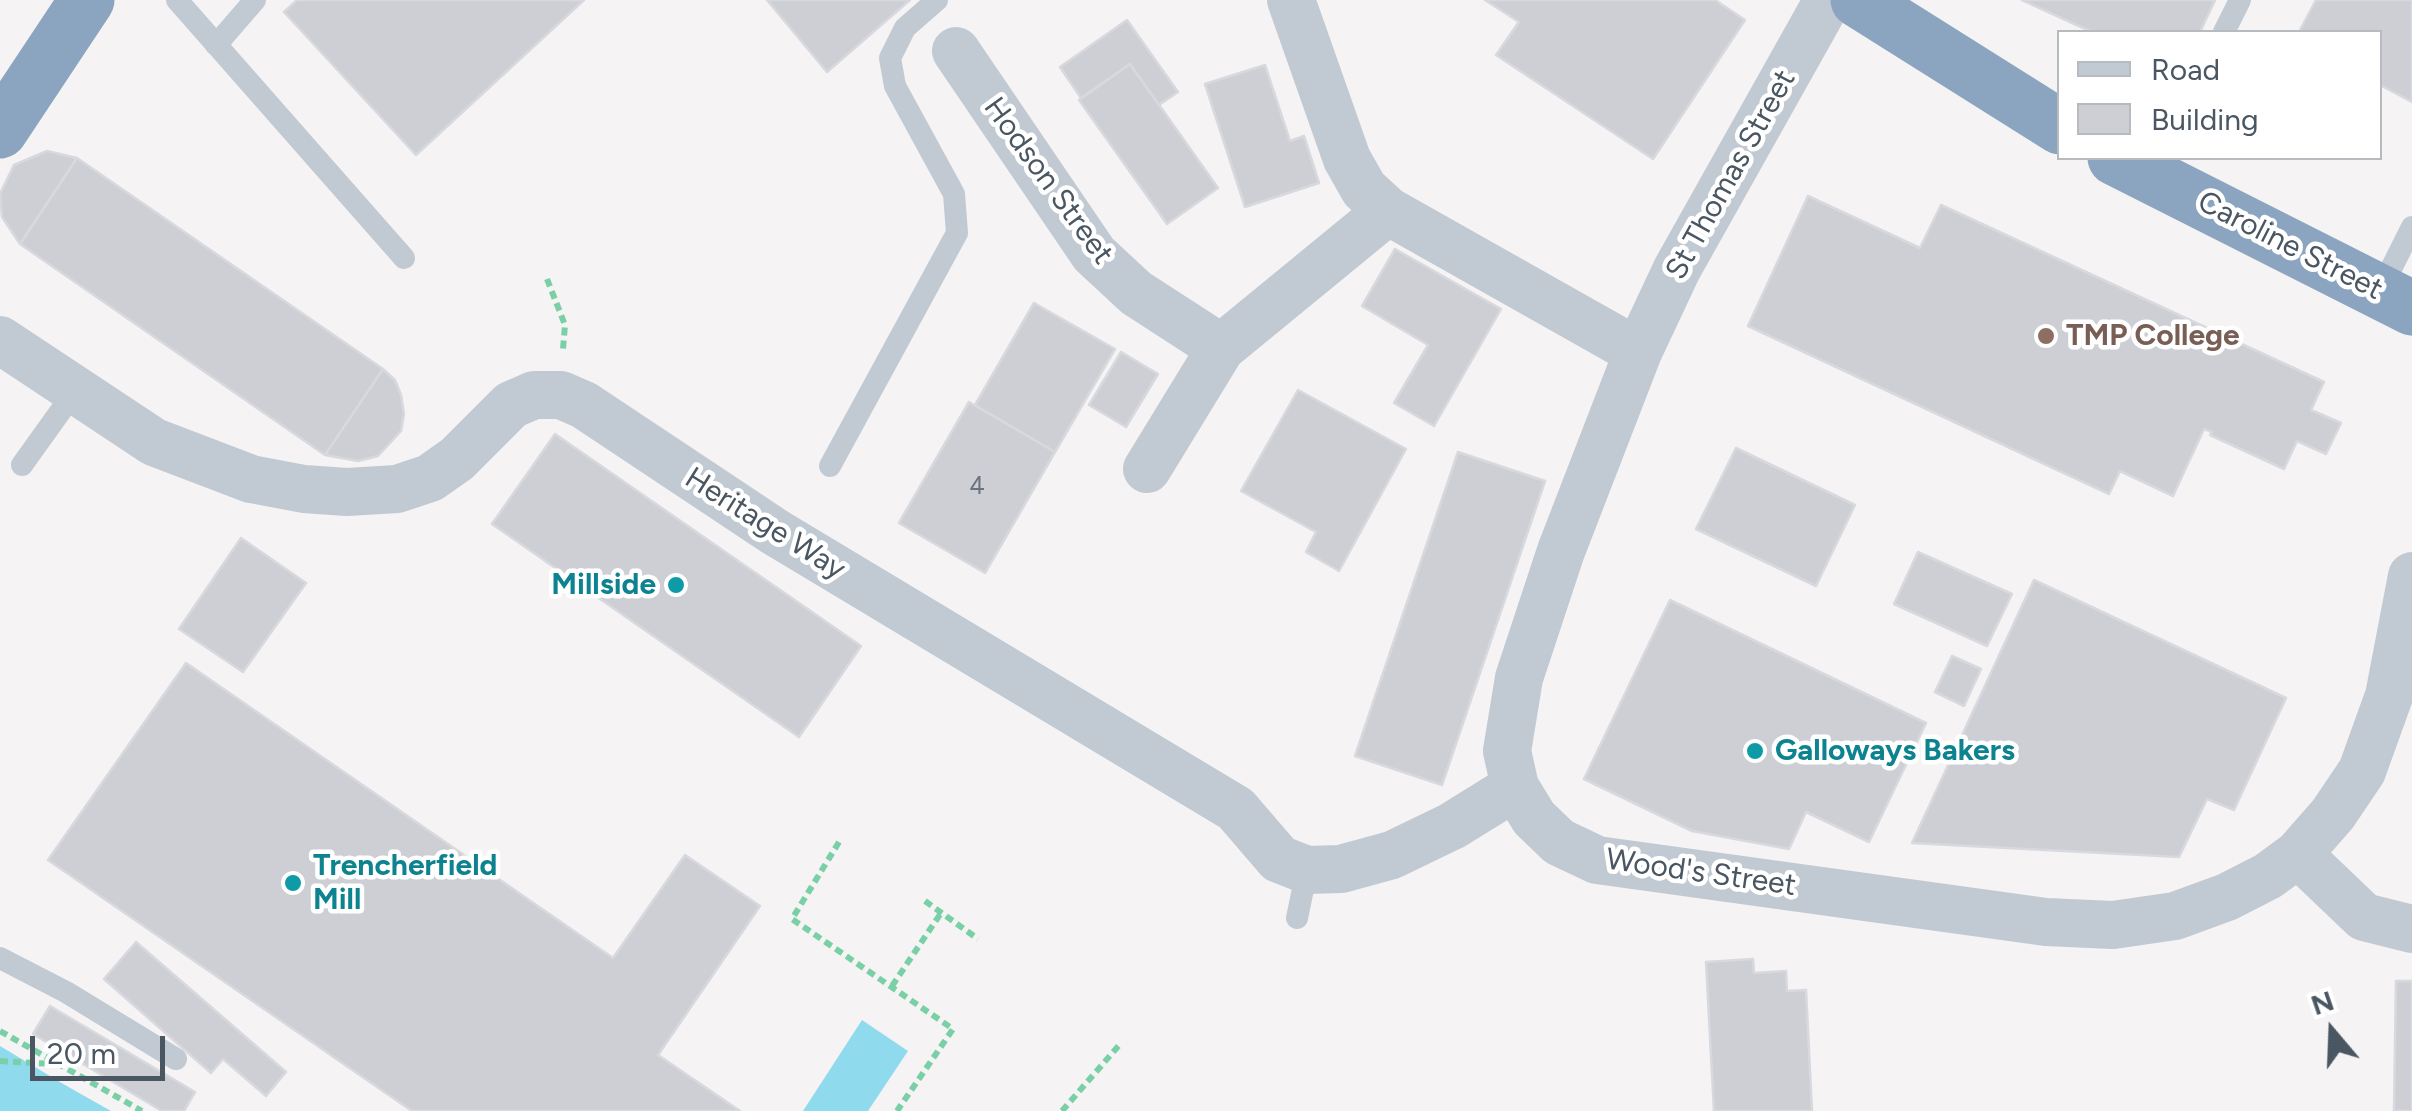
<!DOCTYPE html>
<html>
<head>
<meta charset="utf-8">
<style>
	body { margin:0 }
	#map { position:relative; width:2412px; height:1111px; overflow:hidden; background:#f5f3f3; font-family:Figtree,sans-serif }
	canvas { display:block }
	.legend { position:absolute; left:2057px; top:30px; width:325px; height:130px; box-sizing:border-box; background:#fff; border:2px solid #b7bbc0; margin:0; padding:12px 18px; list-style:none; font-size:30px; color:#4a5661 }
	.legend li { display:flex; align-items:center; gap:20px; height:50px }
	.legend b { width:50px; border:2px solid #b7bbc0 }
	.north { position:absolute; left:2282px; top:981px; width:100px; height:100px; -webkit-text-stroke:8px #fff; paint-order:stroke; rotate:341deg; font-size:28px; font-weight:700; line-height:40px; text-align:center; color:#4a5661 }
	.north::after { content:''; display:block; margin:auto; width:35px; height:45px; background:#4a5661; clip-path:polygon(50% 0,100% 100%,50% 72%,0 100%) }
	.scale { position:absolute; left:30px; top:1036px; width:135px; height:45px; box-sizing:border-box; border:5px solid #4a5661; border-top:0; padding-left:12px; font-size:30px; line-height:35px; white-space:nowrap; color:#4a5661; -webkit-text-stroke:8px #fff; paint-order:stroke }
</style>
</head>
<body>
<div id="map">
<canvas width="2412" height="1111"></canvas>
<ul class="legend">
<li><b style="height:12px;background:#c1cad2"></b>Road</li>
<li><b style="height:28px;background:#cdcfd5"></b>Building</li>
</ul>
<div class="north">N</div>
<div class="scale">20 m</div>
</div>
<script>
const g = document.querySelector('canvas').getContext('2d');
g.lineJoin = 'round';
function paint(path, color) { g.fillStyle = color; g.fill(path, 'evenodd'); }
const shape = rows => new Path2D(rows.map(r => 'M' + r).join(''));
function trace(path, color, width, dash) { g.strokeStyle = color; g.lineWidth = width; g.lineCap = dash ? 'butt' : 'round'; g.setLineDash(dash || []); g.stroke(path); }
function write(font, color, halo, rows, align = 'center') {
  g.font = font + ' Figtree,sans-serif'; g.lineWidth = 9; g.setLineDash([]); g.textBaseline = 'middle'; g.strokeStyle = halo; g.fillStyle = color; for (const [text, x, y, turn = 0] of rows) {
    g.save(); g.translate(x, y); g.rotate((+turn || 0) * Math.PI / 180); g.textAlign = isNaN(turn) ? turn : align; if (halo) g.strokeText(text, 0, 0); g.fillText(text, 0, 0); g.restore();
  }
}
const water = shape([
	[862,1020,908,1051,868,1111,803,1111],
	[0,1046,65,1085,111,1111,0,1111]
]);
const building = shape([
	[297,0,584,0,416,155,284,12,297,0],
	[767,0,910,0,827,72,767,0],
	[1485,0,1715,0,1745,20,1653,159,1496,55,1519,22,1485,0],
	[2022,0,2215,0,2200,32,2092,32,2022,0],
	[2316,0,2412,0,2412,102,2380,85,2380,32,2299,32,2316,0],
	[1127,20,1178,92,1159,105,1130,64,1081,98,1060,67,1127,20],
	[1130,64,1218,188,1167,224,1079,100,1130,64],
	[1265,65,1290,141,1304,136,1319,183,1245,207,1205,84,1265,65],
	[47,151,77,158,20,244,2,217,0,194,14,165,47,151],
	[77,158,383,369,325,455,20,244,77,158],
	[1808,196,1920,248,1941,205,2324,382,2311,410,2341,423,2326,454,2297,441,2284,469,2210,435,2212,432,2204,429,2173,496,2120,471,2109,494,1748,326,1808,196],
	[1395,249,1501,309,1434,426,1394,403,1428,345,1362,306,1395,249],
	[1034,303,1115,349,1055,452,975,405,1034,303],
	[1121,352,1158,374,1126,427,1089,405,1121,352],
	[383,369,395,380,401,395,404,414,401,431,378,456,358,461,325,455,383,369],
	[1298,390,1406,449,1339,571,1306,552,1316,532,1241,491,1298,390],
	[969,402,1055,452,985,573,899,523,969,402],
	[555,434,861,646,799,737,492,524,555,434],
	[1736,448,1855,505,1816,586,1696,529,1736,448],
	[1458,452,1545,481,1442,785,1355,756,1458,452],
	[241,538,306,583,243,672,179,629,241,538],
	[1918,552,2012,594,1987,646,1894,604,1918,552],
	[2034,580,2286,698,2234,810,2207,799,2179,857,1912,843,2034,580],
	[1670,600,1926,723,1869,842,1806,812,1789,849,1692,831,1584,779,1670,600],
	[1952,656,1981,669,1964,706,1935,692,1952,656],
	[186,663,613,958,685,855,760,906,658,1055,740,1111,412,1111,48,860,186,663],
	[136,942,286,1072,266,1096,223,1059,211,1073,104,979,136,942],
	[1753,959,1754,973,1786,971,1787,991,1806,990,1812,1111,1714,1111,1706,962,1753,959],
	[2396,981,2412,981,2412,1111,2394,1111,2396,981],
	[50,1006,195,1092,184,1111,162,1111,33,1034,50,1006]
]);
const path = shape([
	[547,279,565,325,563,349],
	[839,842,792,919,953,1029,897,1111],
	[925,901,978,939],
	[892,986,941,913],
	[0,1031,142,1111],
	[0,1061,54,1064],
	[1062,1111,1121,1043]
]);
const lane = shape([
	[177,0,404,258],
	[2224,32,2240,0],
	[216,45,255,0],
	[2380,291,2412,227],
	[22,465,75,391],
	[830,466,957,233,954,194,895,86,890,58,905,28,937,0],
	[1297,918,1307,870],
	[0,958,66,992,176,1059]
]);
const street = shape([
	[1291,0,1347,159,1364,189,1388,211,1638,352],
	[1828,0,1677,269,1638,352,1561,551,1519,678,1507,751,1515,787,1534,818,1559,842,1597,860,2046,922,2113,925,2175,916,2227,897,2268,876,2298,854,2333,814,2362,771,2389,696,2412,576],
	[956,51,1094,254,1136,293,1221,348,1388,211],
	[0,340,154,442,251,479,304,489,347,492,397,489,430,478,457,459,511,405,534,395,561,395,584,405,775,532,1236,809,1279,859,1307,870,1341,869,1392,855,1452,826,1515,787],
	[1147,469,1221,348],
	[2298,854,2364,917,2412,929]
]);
const highway = shape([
	[1858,0,2060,127],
	[0,131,87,0],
	[2115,158,2412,308]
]);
const markers = [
	[2046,336,10,"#8d6e63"],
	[676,585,10,"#0f9aa8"],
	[1755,751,10,"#0f9aa8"],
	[293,883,10,"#0f9aa8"]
];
const numberNames = [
	["4",977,487]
];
const streetNames = [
	["St Thomas Street",1731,175,-61],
	["Hodson Street",1048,181,54],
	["Caroline Street",2290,246,27],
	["Heritage Way",765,524,32],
	["Wood's Street",1701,873,8]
];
const educationNames = [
	["TMP College",2066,336]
];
const cultureNames = [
	["Millside",656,585,"right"],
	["Galloways Bakers",1775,751],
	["Trencherfield",313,866],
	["Mill",313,900]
];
paint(water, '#90daee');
paint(building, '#cdcfd5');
trace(building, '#d7d9de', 2.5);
trace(path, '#7ad0a6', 6, [8, 5]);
trace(lane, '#c1cad2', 22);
trace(street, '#c1cad2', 48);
trace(highway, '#8ba5c1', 55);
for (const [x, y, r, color] of markers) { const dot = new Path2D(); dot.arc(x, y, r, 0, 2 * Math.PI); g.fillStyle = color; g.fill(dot); trace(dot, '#fff', 4); }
write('25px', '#6b747e', null, numberNames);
write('30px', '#4a5661', '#fff', streetNames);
write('bold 30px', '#785e54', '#fff', educationNames, 'left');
write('bold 30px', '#0d838f', '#fff', cultureNames, 'left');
</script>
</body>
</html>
